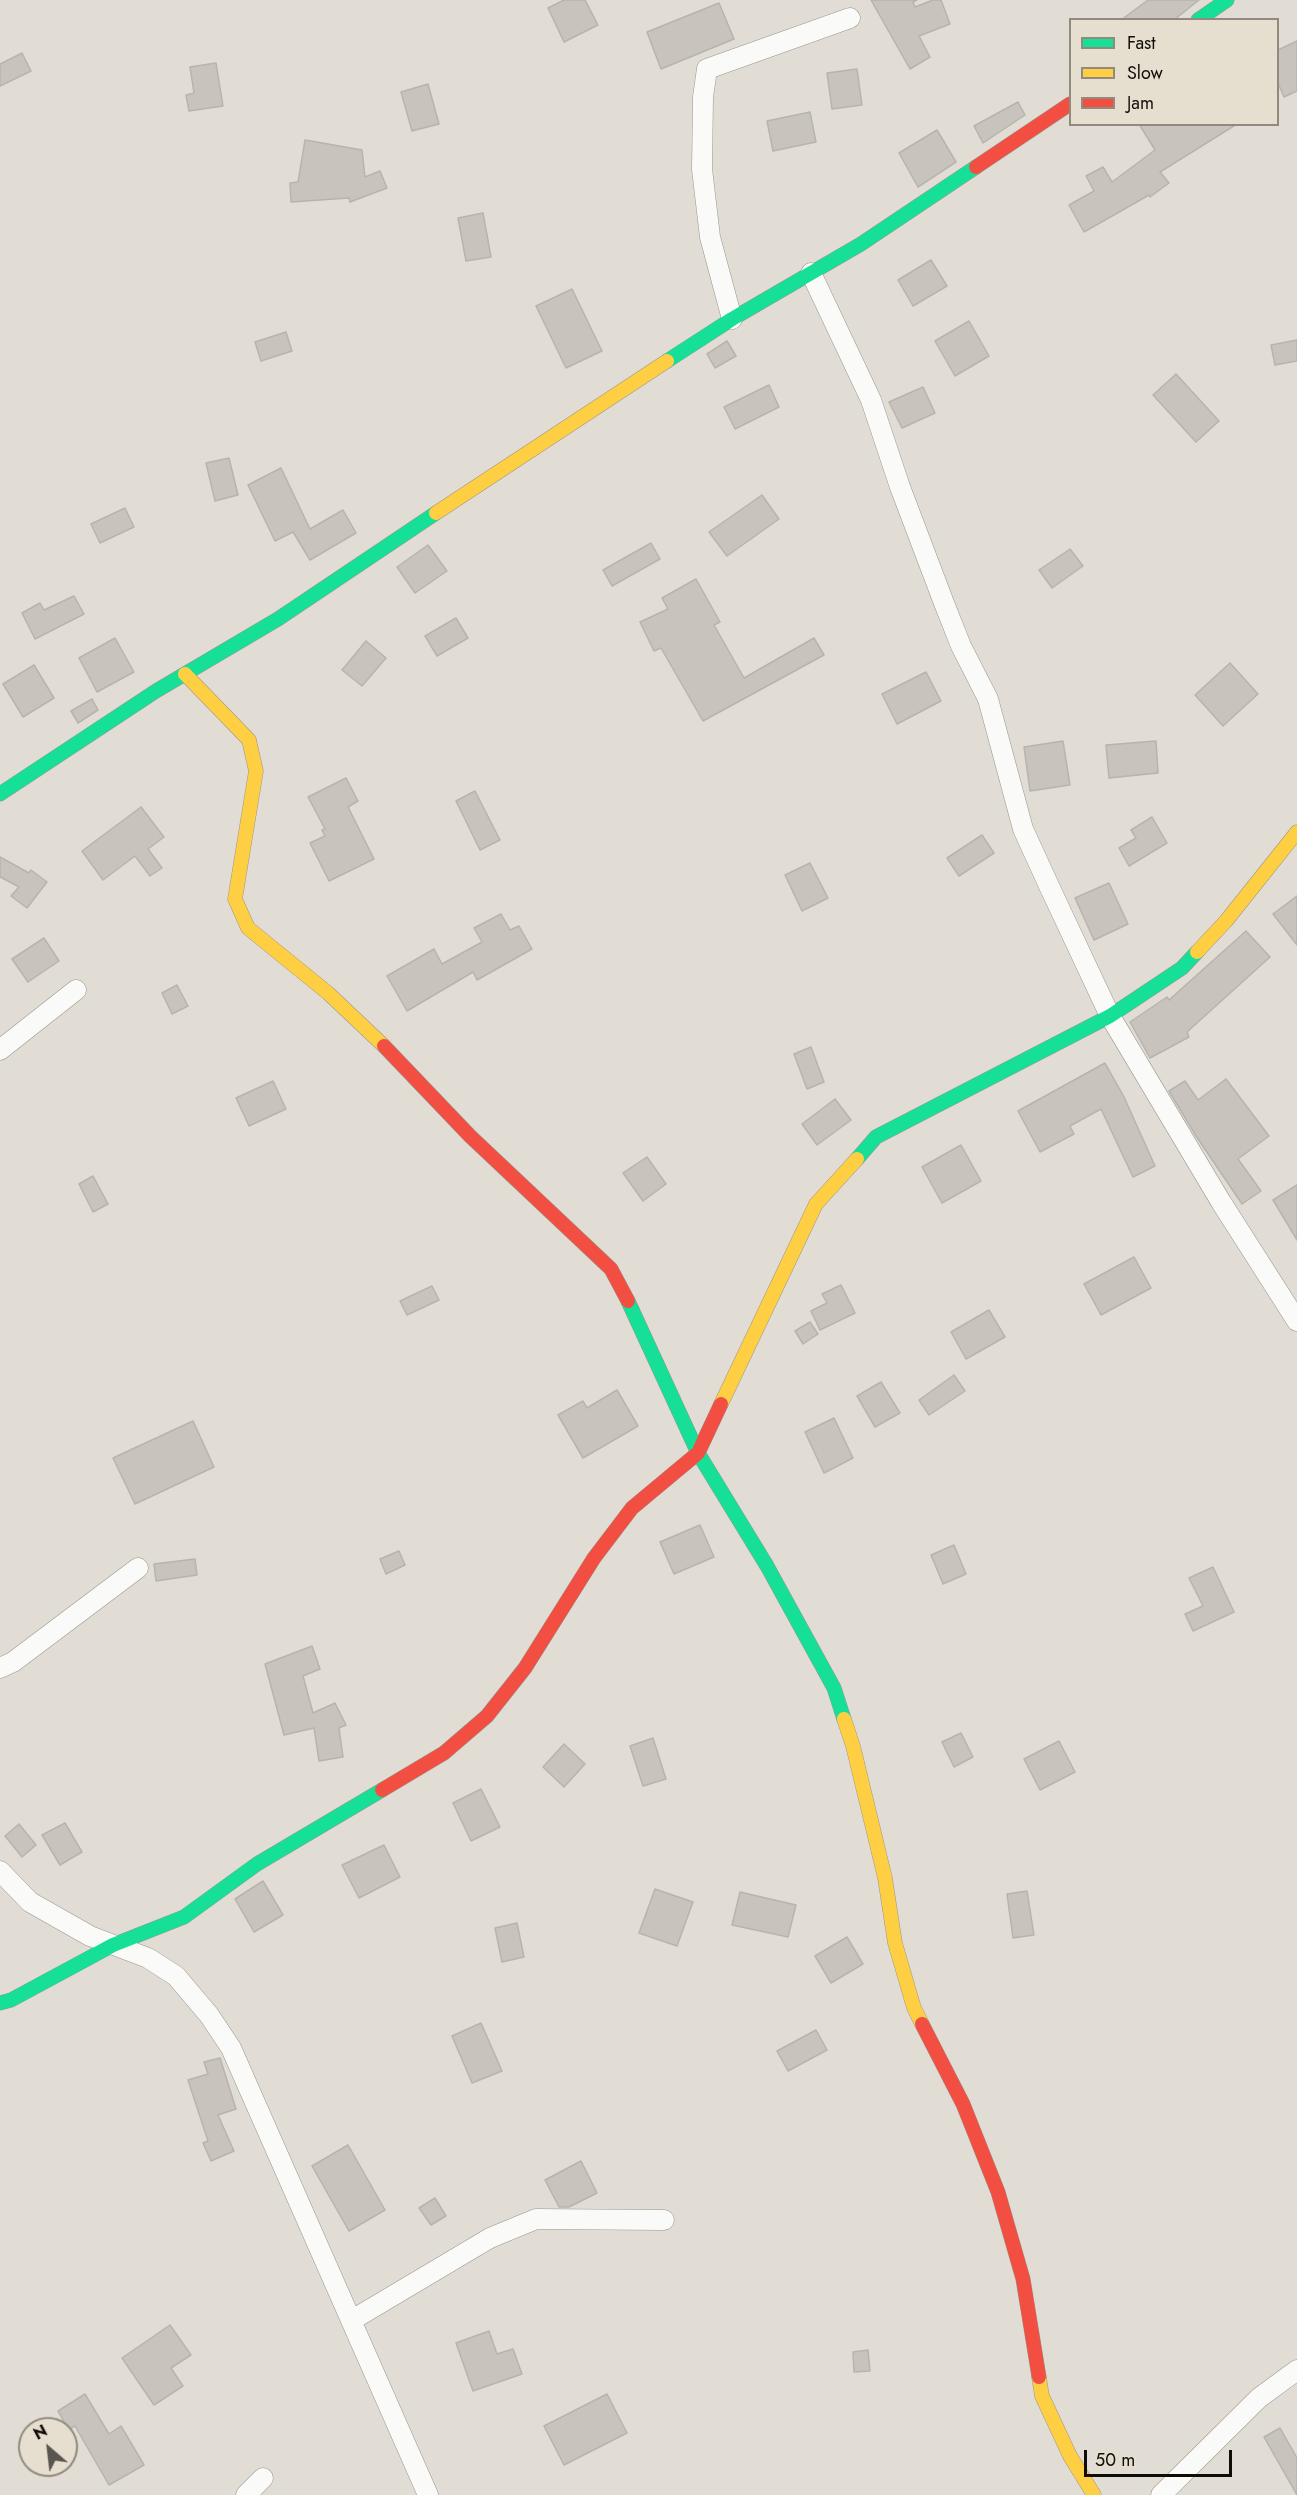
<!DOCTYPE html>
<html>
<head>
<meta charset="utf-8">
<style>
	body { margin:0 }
	#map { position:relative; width:1297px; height:2495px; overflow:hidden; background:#e1ddd4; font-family:Jost,sans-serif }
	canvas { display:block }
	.legend { position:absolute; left:1069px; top:18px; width:210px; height:108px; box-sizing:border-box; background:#e6decf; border:2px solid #908a7f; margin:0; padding:8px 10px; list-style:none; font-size:18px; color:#0f0d08 }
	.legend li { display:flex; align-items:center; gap:12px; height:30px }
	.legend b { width:30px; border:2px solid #908a7f }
	.north { position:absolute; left:18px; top:2417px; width:60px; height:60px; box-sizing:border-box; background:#e6decf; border:2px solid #908a7f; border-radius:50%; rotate:332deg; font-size:16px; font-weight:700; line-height:24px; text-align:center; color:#0f0d08 }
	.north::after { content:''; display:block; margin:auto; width:21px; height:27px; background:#58564f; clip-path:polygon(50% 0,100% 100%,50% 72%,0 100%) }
	.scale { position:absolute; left:1084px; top:2450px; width:148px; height:27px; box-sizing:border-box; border:3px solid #0f0d08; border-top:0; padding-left:8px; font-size:18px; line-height:21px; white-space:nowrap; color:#0f0d08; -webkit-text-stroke:4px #e6decf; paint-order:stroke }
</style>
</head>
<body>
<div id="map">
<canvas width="1297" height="2495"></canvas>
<ul class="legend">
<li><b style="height:8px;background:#16e098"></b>Fast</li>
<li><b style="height:8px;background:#ffcf43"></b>Slow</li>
<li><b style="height:8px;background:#f24e42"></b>Jam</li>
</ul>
<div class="north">N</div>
<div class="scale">50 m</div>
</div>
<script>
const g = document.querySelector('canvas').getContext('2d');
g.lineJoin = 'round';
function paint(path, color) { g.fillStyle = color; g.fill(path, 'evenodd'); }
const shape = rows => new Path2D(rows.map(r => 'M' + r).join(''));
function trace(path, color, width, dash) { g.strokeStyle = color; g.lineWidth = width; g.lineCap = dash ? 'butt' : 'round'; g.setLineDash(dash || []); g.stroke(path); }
const building = shape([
	[564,0,585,0,598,25,564,42,548,8,564,0],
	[871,0,917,0,913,2,915,7,933,0,941,0,950,24,919,36,930,57,910,69,871,0],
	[1148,0,1199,0,1174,20,1121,20,1148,0],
	[719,3,734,39,661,69,647,32,719,3],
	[1297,41,1297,91,1284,97,1278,83,1278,50,1297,41],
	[22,53,31,71,0,86,0,64,22,53],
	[216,63,223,106,189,111,186,95,194,93,190,67,216,63],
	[857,69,862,105,832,109,827,73,857,69],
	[428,84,439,124,412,131,401,92,428,84],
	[1018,102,1025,115,983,143,974,126,1018,102],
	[810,112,816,142,773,151,767,121,810,112],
	[1139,124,1237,124,1160,172,1169,183,1150,197,1149,195,1084,232,1069,205,1094,191,1086,176,1103,167,1112,182,1155,150,1139,124],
	[937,130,956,162,918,187,899,153,937,130],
	[305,140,362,150,365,177,380,171,387,188,350,202,349,198,291,202,290,183,298,182,305,140],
	[483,213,491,257,466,261,458,218,483,213],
	[931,260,947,286,913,306,898,280,931,260],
	[572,289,602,351,566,368,536,306,572,289],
	[969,321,989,356,955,376,935,341,969,321],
	[286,332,292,351,261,361,255,342,286,332],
	[1297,340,1297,361,1275,365,1271,345,1297,340],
	[727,341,736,356,715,368,707,354,727,341],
	[1176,374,1219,421,1196,442,1153,395,1176,374],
	[769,385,779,407,735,429,724,407,769,385],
	[923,387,935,413,902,428,889,402,923,387],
	[229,458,238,495,215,501,206,463,229,458],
	[281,468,310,529,343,510,356,533,310,560,293,532,275,541,248,485,281,468],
	[762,495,779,519,727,556,709,532,762,495],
	[125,508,134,527,100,543,91,524,125,508],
	[651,543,660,559,612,586,603,570,651,543],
	[428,545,447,571,415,593,397,567,428,545],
	[1070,549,1083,566,1052,588,1039,570,1070,549],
	[696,579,720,622,714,625,744,678,814,638,824,655,703,721,661,648,654,651,640,622,668,609,662,598,696,579],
	[74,596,84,614,35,639,22,613,40,603,44,610,74,596],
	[456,618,468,638,437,656,425,636,456,618],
	[115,638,134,672,97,692,79,658,115,638],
	[366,641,386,658,362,686,342,670,366,641],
	[1230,663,1258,694,1223,726,1195,695,1230,663],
	[34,665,54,698,23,717,3,684,34,665],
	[926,672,941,701,897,724,882,694,926,672],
	[92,699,98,710,78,723,71,711,92,699],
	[1063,741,1070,785,1030,791,1024,747,1063,741],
	[1156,741,1158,773,1109,778,1106,745,1156,741],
	[346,778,358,801,348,807,374,859,329,881,310,843,325,836,322,830,325,829,308,797,346,778],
	[475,791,500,840,480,850,456,801,475,791],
	[141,807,164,837,148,849,162,868,150,876,135,856,103,880,82,851,141,807],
	[1152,817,1167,843,1129,866,1119,848,1136,838,1131,830,1152,817],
	[982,835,994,853,959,876,947,858,982,835],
	[0,857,29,873,31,870,47,882,27,908,11,896,19,887,0,877,0,857],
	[810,863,828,898,802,911,785,875,810,863],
	[1109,883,1128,924,1094,940,1075,898,1109,883],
	[1297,896,1297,945,1273,914,1297,896],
	[501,914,510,930,519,926,532,949,477,980,473,972,407,1011,387,976,434,949,442,964,482,942,474,928,501,914],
	[1246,931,1270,957,1187,1032,1189,1037,1150,1058,1130,1022,1167,997,1169,1000,1246,931],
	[44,938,59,961,28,982,12,959,44,938],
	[177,985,188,1006,172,1014,162,993,177,985],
	[811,1047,824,1082,807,1089,794,1054,811,1047],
	[1105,1063,1124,1097,1155,1166,1133,1177,1101,1109,1070,1126,1074,1134,1040,1152,1018,1111,1105,1063],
	[1226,1079,1269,1136,1238,1159,1261,1191,1242,1204,1196,1136,1169,1091,1185,1081,1198,1100,1226,1079],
	[273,1081,286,1109,249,1126,236,1098,273,1081],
	[835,1099,851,1120,817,1145,802,1124,835,1099],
	[961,1145,981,1181,942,1203,922,1167,961,1145],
	[647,1157,666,1184,643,1201,623,1173,647,1157],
	[93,1176,108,1204,93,1212,79,1184,93,1176],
	[1297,1185,1297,1240,1273,1200,1297,1185],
	[1134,1257,1151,1288,1101,1315,1084,1284,1134,1257],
	[841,1285,855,1313,820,1330,811,1311,827,1303,822,1294,841,1285],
	[432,1286,439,1300,407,1315,400,1301,432,1286],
	[989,1310,1005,1337,966,1359,951,1332,989,1310],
	[810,1322,818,1334,803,1344,795,1331,810,1322],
	[954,1375,965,1391,929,1415,919,1400,954,1375],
	[881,1382,900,1413,875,1427,857,1396,881,1382],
	[617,1390,638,1426,583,1458,558,1415,583,1401,587,1408,617,1390],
	[834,1418,853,1458,824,1473,805,1432,834,1418],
	[193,1421,214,1467,135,1504,113,1458,193,1421],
	[700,1525,714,1557,674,1574,660,1542,700,1525],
	[954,1545,966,1574,943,1584,931,1555,954,1545],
	[399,1551,405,1565,386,1574,380,1559,399,1551],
	[195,1559,197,1575,156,1581,154,1564,195,1559],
	[1213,1567,1234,1612,1193,1631,1185,1614,1203,1606,1189,1578,1213,1567],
	[312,1646,320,1669,303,1676,313,1713,335,1703,346,1725,339,1728,343,1757,319,1761,314,1728,284,1735,265,1664,312,1646],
	[961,1733,973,1757,954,1767,942,1742,961,1733],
	[653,1738,666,1779,643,1786,630,1746,653,1738],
	[1059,1741,1075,1772,1040,1790,1024,1759,1059,1741],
	[564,1744,585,1764,564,1787,543,1767,564,1744],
	[481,1789,500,1827,471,1841,453,1803,481,1789],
	[65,1823,82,1852,60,1865,42,1835,65,1823],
	[19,1824,36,1845,22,1857,5,1836,19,1824],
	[384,1845,400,1877,359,1898,342,1865,384,1845],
	[263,1881,283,1915,254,1932,235,1899,263,1881],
	[655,1889,693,1902,677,1946,639,1933,655,1889],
	[1027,1891,1034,1935,1013,1938,1007,1894,1027,1891],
	[740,1892,796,1905,788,1937,732,1925,740,1892],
	[517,1923,524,1957,502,1962,495,1928,517,1923],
	[847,1937,863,1964,831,1983,815,1956,847,1937],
	[481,2023,502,2071,472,2083,452,2036,481,2023],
	[816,2030,827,2050,788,2071,777,2051,816,2030],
	[220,2058,236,2109,218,2115,234,2151,211,2161,203,2143,208,2141,188,2080,208,2074,204,2062,220,2058],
	[348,2145,385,2210,349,2231,312,2166,348,2145],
	[581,2161,597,2193,569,2207,559,2207,545,2180,581,2161],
	[435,2198,446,2216,431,2225,419,2208,435,2198],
	[170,2325,191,2355,171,2368,183,2386,154,2405,122,2358,170,2325],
	[489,2331,497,2354,513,2349,522,2374,473,2391,456,2343,489,2331],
	[868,2350,870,2371,854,2372,853,2352,868,2350],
	[85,2394,109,2434,121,2426,144,2465,109,2485,75,2426,69,2430,58,2411,85,2394],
	[607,2394,627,2433,564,2465,544,2426,607,2394],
	[1280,2428,1297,2458,1297,2495,1264,2437,1280,2428]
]);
const street = shape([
	[811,273,871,400,900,487,944,603,961,646,988,699,1023,829,1050,888,1110,1016,1221,1202,1297,1321],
	[732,319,710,237,702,169,703,97,707,69,850,18],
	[0,1050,76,990],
	[0,1668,13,1662,138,1568],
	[0,1871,30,1902,90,1936,148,1958,176,1976,209,2015,231,2048,428,2495],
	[352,2320,490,2238,536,2219,664,2220],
	[246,2495,263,2478],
	[1161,2495,1259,2398,1297,2370]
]);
const fast = shape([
	[1198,20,1227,0],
	[667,361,732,319,861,244,976,167],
	[0,794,156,691,278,619,436,513],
	[857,1159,876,1137,1110,1016,1182,968,1197,952],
	[628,1301,698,1453,767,1566,834,1688,844,1719],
	[0,2003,11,2000,113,1945,184,1917,257,1864,382,1790]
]);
const slow = shape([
	[436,513,667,361],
	[185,674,249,740,256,771,235,899,248,928,328,993,384,1046],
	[1197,952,1226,921,1297,832],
	[721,1404,816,1204,857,1159],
	[844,1719,853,1746,885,1878,895,1943,914,2008,922,2024],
	[1039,2377,1042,2396,1070,2456,1094,2495]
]);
const jam = shape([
	[976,167,1070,104],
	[384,1046,470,1136,611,1269,628,1301],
	[382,1790,444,1753,487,1716,525,1668,594,1558,632,1508,698,1453,721,1404],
	[922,2024,963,2104,998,2192,1023,2279,1039,2377]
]);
paint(building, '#c8c4bd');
trace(building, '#b7b4ad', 1.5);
trace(street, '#99968f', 21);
trace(fast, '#99968f', 15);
trace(slow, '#99968f', 15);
trace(jam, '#99968f', 15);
trace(street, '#fafaf9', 20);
trace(fast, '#16e098', 14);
trace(slow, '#ffcf43', 14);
trace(jam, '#f24e42', 14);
</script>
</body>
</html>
